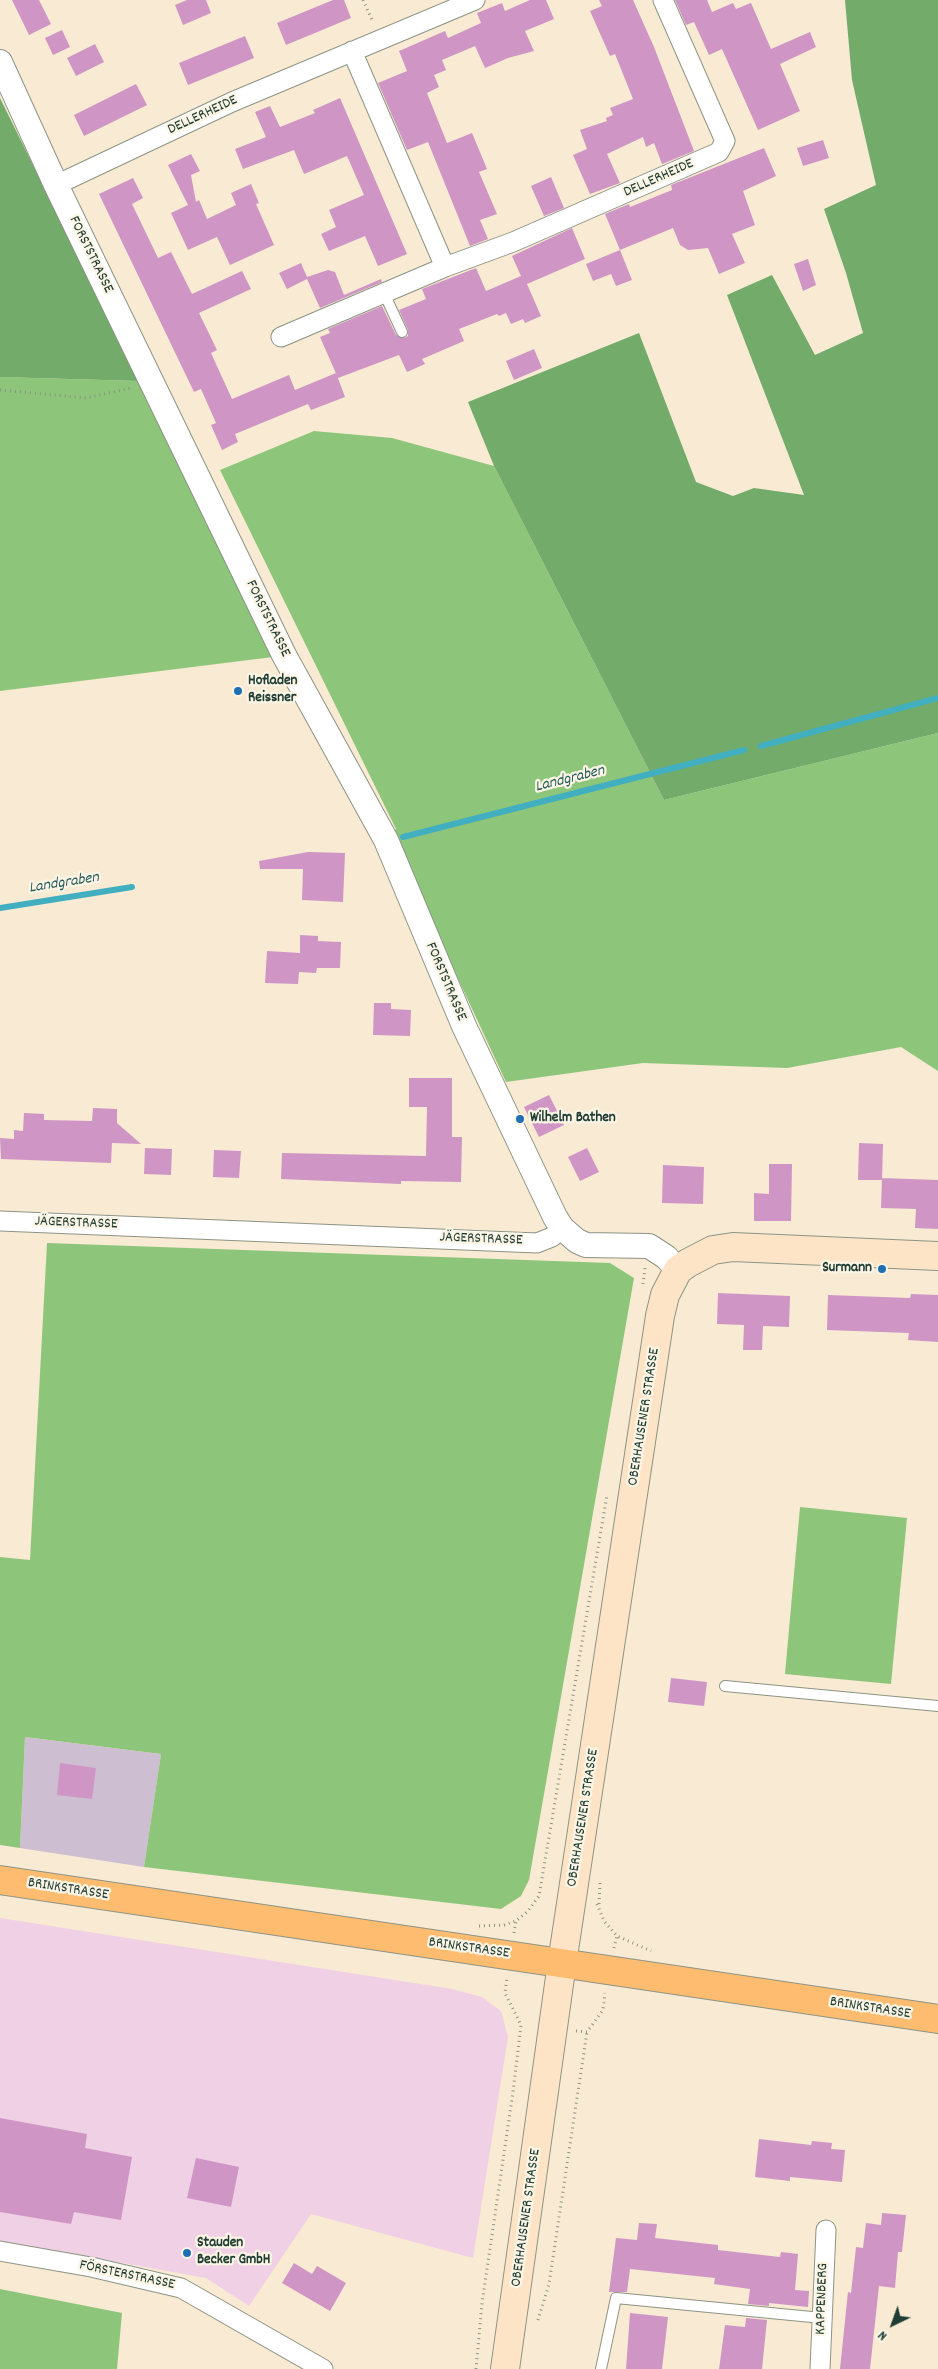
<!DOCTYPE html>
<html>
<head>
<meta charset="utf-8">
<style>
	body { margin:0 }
	#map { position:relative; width:938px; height:2369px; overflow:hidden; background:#f8ead3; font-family:Dekko,sans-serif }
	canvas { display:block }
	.north { position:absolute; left:868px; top:2299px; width:50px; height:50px; -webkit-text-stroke:4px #fcf5e5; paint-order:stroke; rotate:222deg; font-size:14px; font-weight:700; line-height:20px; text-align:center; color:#1f3d34 }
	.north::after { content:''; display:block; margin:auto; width:18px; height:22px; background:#1f3d34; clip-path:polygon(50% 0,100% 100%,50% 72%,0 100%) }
</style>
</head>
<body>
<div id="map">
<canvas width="938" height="2369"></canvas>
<div class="north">N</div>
</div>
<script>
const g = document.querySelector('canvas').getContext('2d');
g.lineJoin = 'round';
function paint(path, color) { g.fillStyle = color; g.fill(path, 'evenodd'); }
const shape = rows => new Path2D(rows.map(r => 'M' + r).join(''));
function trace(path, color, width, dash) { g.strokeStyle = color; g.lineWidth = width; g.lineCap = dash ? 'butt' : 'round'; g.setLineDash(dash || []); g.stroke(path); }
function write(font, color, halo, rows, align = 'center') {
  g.font = font + ' Dekko,sans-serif'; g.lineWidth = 4.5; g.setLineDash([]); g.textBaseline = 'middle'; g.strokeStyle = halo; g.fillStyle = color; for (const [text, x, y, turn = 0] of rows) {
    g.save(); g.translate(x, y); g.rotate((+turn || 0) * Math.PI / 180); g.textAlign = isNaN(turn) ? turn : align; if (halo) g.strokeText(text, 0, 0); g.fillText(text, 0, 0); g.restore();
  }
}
const built = shape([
	[0,1918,452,1989,482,1997,501,2011,508,2037,473,2258,311,2214,249,2306,206,2278,0,2241]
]);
const industrial = shape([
	[25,1737,161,1754,144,1867,20,1848]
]);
const green = shape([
	[0,377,139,381,273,657,0,691],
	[314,431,392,438,494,466,664,800,938,733,938,1071,901,1047,787,1068,643,1063,506,1082,392,836,396,829,220,470],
	[47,1243,610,1263,634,1278,529,1880,521,1896,501,1909,144,1867,161,1754,25,1737,20,1848,0,1845,0,1557,30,1560],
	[800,1507,907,1518,891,1684,785,1674],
	[0,2289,122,2313,117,2369,0,2369]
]);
const forest = shape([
	[845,0,938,0,938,733,664,800,494,466,468,402,639,333,696,482,733,496,754,488,804,495,727,295,772,275,815,355,863,333,846,273,824,209,876,185,852,80],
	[0,98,139,381,0,377]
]);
const stream = shape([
	[761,746,938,698],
	[403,837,744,750],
	[0,908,132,887]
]);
const building = shape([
	[12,0,39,0,51,24,29,35],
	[187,0,206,0,211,13,183,25,175,5],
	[333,0,344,0,351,18,286,45,277,23],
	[530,0,546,0,554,19,525,31,534,51,508,58,485,68,475,46,442,60,446,70,434,75,439,87,427,93,447,143,472,133,487,169,479,172,497,214,480,220,488,239,470,246,428,142,407,150,378,83,407,71,399,51,445,31,448,38,481,23,477,13,502,3,505,11],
	[599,0,633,0,654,47,694,151,662,164,654,143,646,147,643,137,607,154,620,183,590,194,573,155,587,149,580,130,607,121,606,118,613,115,610,108,633,99,615,54,610,56,590,11,602,6],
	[675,0,707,0,712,12,733,3,736,9,751,3,771,49,810,32,816,47,780,64,800,111,758,130,722,49,709,55,694,22,686,25],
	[62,30,70,47,53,55,45,38],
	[245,36,254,58,188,85,179,63],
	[95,44,104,62,76,76,67,58],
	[136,84,147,105,84,136,74,115],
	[340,98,407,254,378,266,365,236,329,251,321,234,336,227,329,210,364,195,347,156,304,174,294,150,243,169,235,149,266,137,255,112,270,106,280,127,315,113,313,110],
	[823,140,829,158,803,166,797,148],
	[764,148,776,176,743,191,755,225,732,234,745,263,719,274,708,248,688,250,680,245,673,228,620,250,632,280,616,286,611,274,593,281,586,264,620,250,605,214,629,204,630,207,672,190,671,185],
	[191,154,200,171,191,175,196,202,199,200,207,219,236,205,231,193,251,184,259,203,256,204,274,245,230,265,217,237,188,250,171,213,188,205,168,165],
	[551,177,564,208,544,216,531,186],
	[133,178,143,198,132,204,158,258,171,252,192,294,242,271,251,289,199,313,217,350,211,353,232,399,289,375,295,390,336,373,345,397,311,410,308,404,235,434,238,442,222,450,211,425,216,423,201,389,194,392,99,194],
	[572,228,585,259,527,284,541,316,525,323,523,319,511,324,506,313,499,316,497,314,459,329,464,341,422,359,425,364,407,372,399,355,338,378,320,337,330,333,328,329,382,306,396,335,404,338,408,336,408,330,399,310,426,299,422,289,476,268,486,291,521,276,512,256],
	[808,259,816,285,803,291,794,264],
	[301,263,307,277,328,270,335,272,344,295,381,279,382,282,320,308,307,279,287,289,279,273],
	[534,349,542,368,514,380,506,361],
	[308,852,345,853,343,902,302,900,303,869,260,869,259,861],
	[300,935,318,936,318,941,341,942,340,968,317,968,316,973,299,972,298,984,265,983,267,951,300,953],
	[374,1003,391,1003,391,1009,411,1010,410,1036,373,1035],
	[409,1078,452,1078,452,1137,462,1137,461,1182,401,1181,401,1184,281,1179,282,1153,426,1156,427,1107,409,1107],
	[549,1095,564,1125,539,1137,524,1107],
	[93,1108,117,1109,117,1123,141,1144,112,1143,111,1163,1,1159,0,1138,14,1139,14,1130,23,1131,24,1113,44,1114,44,1120,92,1121],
	[859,1143,883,1144,882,1180,858,1180],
	[145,1148,172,1149,171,1175,144,1174],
	[587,1148,599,1172,580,1181,568,1157],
	[214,1150,241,1151,239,1178,213,1177],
	[769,1164,792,1164,791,1221,754,1221,754,1193,769,1194],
	[663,1165,704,1167,703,1204,662,1203],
	[882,1178,938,1180,938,1229,915,1228,916,1209,881,1208],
	[718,1293,790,1296,789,1327,763,1326,762,1350,743,1350,744,1325,717,1324],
	[911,1294,938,1295,938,1342,908,1340,909,1333,827,1330,828,1295,910,1298],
	[671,1678,707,1682,704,1706,668,1702],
	[60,1763,96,1768,92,1799,57,1795],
	[0,2118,87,2134,85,2148,132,2157,121,2220,74,2212,71,2224,0,2212],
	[759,2139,811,2145,812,2141,832,2143,831,2149,845,2150,842,2182,790,2177,790,2181,755,2177],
	[196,2158,239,2167,231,2207,187,2198],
	[882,2213,906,2215,902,2252,898,2252,895,2288,879,2286,870,2369,840,2369,848,2292,851,2293,856,2247,863,2248,866,2223,881,2225],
	[639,2223,657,2224,655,2238,718,2245,718,2250,780,2257,781,2252,798,2254,795,2290,809,2291,808,2307,769,2303,769,2306,748,2304,750,2289,714,2284,715,2278,630,2269,627,2292,609,2292,616,2238,637,2240],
	[294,2263,312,2274,317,2266,346,2283,330,2311,282,2283],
	[630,2313,668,2317,662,2369,626,2369],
	[746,2318,767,2320,762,2369,719,2369,725,2325,745,2327]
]);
const path = shape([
	[363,0,373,22],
	[0,390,86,398,131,388],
	[643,1284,645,1268],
	[597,1904,604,1921,617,1936,651,1951],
	[599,1904,600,1883],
	[479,1926,504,1925,516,1921,528,1911,539,1896,607,1495],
	[514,1933,516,1921],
	[614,1948,617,1936],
	[576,2031,587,2032,603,2010,605,1993],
	[538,2320,549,2284,587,2032],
	[476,2369,482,2303,513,2092,521,2025,505,1993,507,1978]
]);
const service = shape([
	[384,293,402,332],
	[725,1686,938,1706],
	[601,2369,616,2298,822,2318]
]);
const minor = shape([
	[352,51,445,267],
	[56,185,232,102,475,0],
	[281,337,445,267,513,242,719,152,725,141,663,0],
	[0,1221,537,1243,552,1237,562,1228],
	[0,2251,91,2267,181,2288,323,2369],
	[820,2369,826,2230]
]);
const tertiary = shape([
	[0,62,56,185,284,655,386,840,464,1026,555,1217,562,1228,577,1241,586,1245,649,1246,666,1257,678,1270]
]);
const secondary = shape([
	[505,2369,562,1963,660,1316,665,1295,678,1270,688,1263,713,1250,733,1247,938,1256]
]);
const primary = shape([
	[0,1880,938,2019]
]);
const markers = [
	[238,691,5,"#1f6fb2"],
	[520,1119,5,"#1f6fb2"],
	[882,1269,5,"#1f6fb2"],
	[187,2253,5,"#1f6fb2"]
];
const streetNames = [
	["DELLERHEIDE",203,116,-25],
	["DELLERHEIDE",659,179,-24],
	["FORSTSTRASSE",90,255,64],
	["FORSTSTRASSE",267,619,64],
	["FORSTSTRASSE",445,982,67],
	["JÄGERSTRASSE",76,1224,2],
	["JÄGERSTRASSE",481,1240,2],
	["OBERHAUSENER STRASSE",645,1417,-81],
	["OBERHAUSENER STRASSE",584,1818,-81],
	["BRINKSTRASSE",68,1890,9],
	["BRINKSTRASSE",469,1949,8],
	["BRINKSTRASSE",870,2009,9],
	["OBERHAUSENER STRASSE",527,2218,-82],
	["FÖRSTERSTRASSE",127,2276,12],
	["KAPPENBERG",823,2299,-88]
];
const poiNames = [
	["Hofladen",248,682],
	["Reissner",248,699],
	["Wilhelm Bathen",530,1119],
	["Surmann",872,1269,"right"],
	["Stauden",197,2244],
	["Becker GmbH",197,2261]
];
const waterNames = [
	["Landgraben",570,780,-14],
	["Landgraben",64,884,-9]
];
paint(built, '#f0d0e4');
paint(industrial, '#cebed1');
paint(green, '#8dc67a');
paint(forest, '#72ab6a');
trace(stream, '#42afc0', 6);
paint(building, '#cf96c5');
trace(service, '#8c9484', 12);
trace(minor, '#8c9484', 21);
trace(tertiary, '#8c9484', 26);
trace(secondary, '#8c9484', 30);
trace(primary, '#8c9484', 30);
trace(path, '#8c9484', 3, [1, 4]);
trace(service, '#fff', 10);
trace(minor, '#fff', 19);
trace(tertiary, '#fff', 24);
trace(secondary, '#fee4c6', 28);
trace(primary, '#fdbc70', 28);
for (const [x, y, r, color] of markers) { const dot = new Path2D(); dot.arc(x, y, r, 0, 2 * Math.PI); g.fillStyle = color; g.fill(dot); trace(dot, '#fcf5e5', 2); }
write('15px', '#1f3d34', '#fcf5e5', streetNames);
write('bold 15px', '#1f3d34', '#fcf5e5', poiNames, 'left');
write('italic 16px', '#2a5f5e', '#fcf5e5', waterNames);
</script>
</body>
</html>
